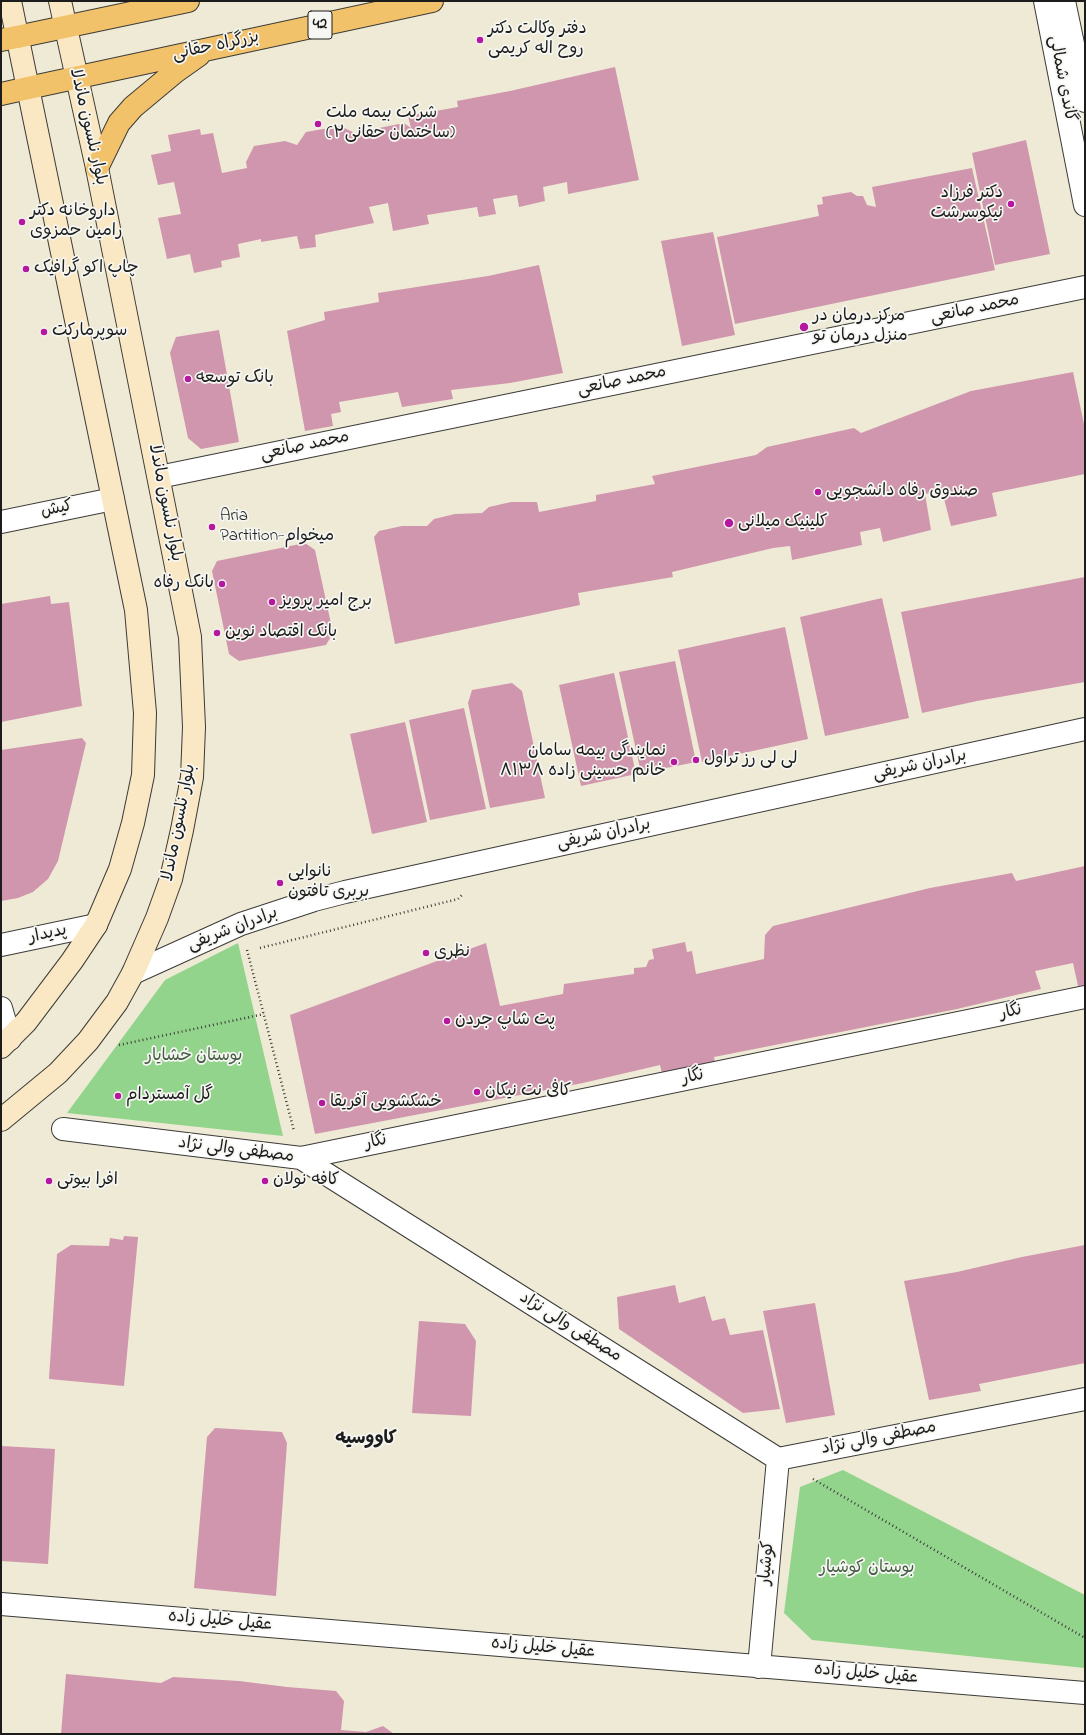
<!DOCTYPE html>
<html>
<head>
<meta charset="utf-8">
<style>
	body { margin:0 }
	#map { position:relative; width:1086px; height:1735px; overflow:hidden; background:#eeead5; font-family:"Indie Flower",sans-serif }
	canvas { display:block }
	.frame { position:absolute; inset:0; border:2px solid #1c1c1c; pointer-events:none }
</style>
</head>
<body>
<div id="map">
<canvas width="1086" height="1735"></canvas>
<div class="frame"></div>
</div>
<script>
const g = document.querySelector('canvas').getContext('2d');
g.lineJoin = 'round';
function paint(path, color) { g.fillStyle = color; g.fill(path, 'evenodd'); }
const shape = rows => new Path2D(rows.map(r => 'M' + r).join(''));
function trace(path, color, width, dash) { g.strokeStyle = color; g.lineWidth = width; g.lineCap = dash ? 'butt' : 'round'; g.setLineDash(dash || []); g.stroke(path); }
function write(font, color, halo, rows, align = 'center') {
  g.font = font + ' "Indie Flower","Playpen Sans Arabic",sans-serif'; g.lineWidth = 3.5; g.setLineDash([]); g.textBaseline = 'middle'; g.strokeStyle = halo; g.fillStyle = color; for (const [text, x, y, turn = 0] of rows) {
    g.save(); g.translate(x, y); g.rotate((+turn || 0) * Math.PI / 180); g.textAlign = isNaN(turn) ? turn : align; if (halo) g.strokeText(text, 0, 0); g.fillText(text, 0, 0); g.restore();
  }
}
const green = shape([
	[238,943,283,1136,67,1113,165,980],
	[843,1470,1085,1595,1085,1668,812,1640,784,1613,800,1487]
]);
const building = shape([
	[615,67,639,180,568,194,567,182,543,187,545,201,519,207,517,195,493,199,496,214,479,217,477,207,427,215,429,224,393,231,388,203,369,207,374,223,315,235,316,247,300,249,297,236,261,242,261,239,238,244,240,257,221,261,222,267,194,273,190,254,167,259,158,218,181,214,174,182,158,185,151,155,171,151,168,135,200,129,201,135,213,133,222,173,247,168,246,162,254,146,285,141,297,145,306,132,340,126,355,133,356,138,359,132,404,123,411,128,408,116,458,107,457,101,510,91],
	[1026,140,1050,254,995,265,972,153],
	[972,168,995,270,735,324,717,237,819,216,817,205,823,204,822,197,851,192,857,196,863,196,867,205,876,207,872,187],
	[713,232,735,335,682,346,661,241],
	[539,265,563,373,510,383,451,390,453,399,402,407,398,392,339,402,341,412,331,414,333,426,305,431,287,331,325,320,324,312,379,302,378,293,488,276],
	[219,330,239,442,201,449,188,438,170,353,176,337],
	[1073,372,1085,429,1085,474,992,493,997,516,951,526,942,491,925,494,931,530,883,542,880,528,860,532,862,545,792,560,790,546,773,548,672,572,673,577,578,593,580,605,395,644,374,537,379,531,402,526,427,526,434,519,455,514,482,513,489,507,511,502,537,502,539,512,596,501,596,495,655,484,652,476,756,455,767,447,854,428,861,433,971,391],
	[305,543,315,550,333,633,326,645,239,661,229,654,212,571,217,561],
	[1085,577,1085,682,977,701,922,713,901,612],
	[50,596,51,604,69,602,82,706,1,722,1,604],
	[882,598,909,718,825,736,800,617],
	[785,627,808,739,702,762,678,650],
	[675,661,696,762,641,773,619,672],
	[614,673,636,774,581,786,559,685],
	[512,683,522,691,545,798,490,808,468,703,472,690],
	[464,708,486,809,430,820,409,720],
	[405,722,427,822,372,834,350,734],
	[82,738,86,743,58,861,48,879,33,892,18,898,1,901,1,750],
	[1085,866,1085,985,1078,986,1073,963,1035,971,1041,989,957,1009,714,1057,715,1062,662,1073,660,1065,583,1083,315,1134,290,1015,486,943,500,1006,563,994,564,984,634,974,634,968,646,967,649,960,654,959,652,949,685,942,687,952,692,951,696,974,764,959,765,935,773,926,930,888,1012,873,1016,881],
	[124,1236,138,1237,124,1386,49,1379,57,1254,71,1245,109,1246,110,1238,123,1240],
	[1085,1245,1085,1363,979,1384,981,1391,929,1400,904,1281,957,1272,1022,1257],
	[675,1285,679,1303,705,1296,712,1321,725,1318,730,1335,763,1330,780,1409,743,1413,619,1329,617,1297],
	[815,1303,835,1415,786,1423,763,1311],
	[419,1321,465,1324,476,1341,471,1416,412,1413],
	[215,1428,282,1432,287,1443,276,1596,194,1588,207,1437],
	[1,1446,55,1449,48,1564,1,1561],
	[66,1674,161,1683,173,1677,239,1681,287,1687,336,1691,344,1701,341,1730,366,1732,383,1726,394,1734,61,1734]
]);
const path = shape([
	[260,948,458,899,463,894],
	[247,950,294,1131],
	[119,1045,264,1014],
	[813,1479,1085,1638]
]);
const minor = shape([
	[159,477,1085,287],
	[1,522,113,499],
	[1,945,96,925],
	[133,973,241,924,314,900,345,892,1085,729],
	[1,1008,10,1039],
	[63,1129,301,1158,778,1459,1085,1399],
	[301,1158,1085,997],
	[1,1604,1085,1693],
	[759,1667,778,1459]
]);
const tertiary = shape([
	[1045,1,1085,205],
	[1064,1,1085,101]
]);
const secondary = shape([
	[1,1047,26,1022,72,961,96,925,120,869,133,823,143,775,145,713,136,610,10,1],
	[1,1120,58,1073,88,1041,117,1002,133,973,157,918,171,879,182,830,192,777,194,727,190,637,97,168,60,1]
]);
const primary = shape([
	[17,37,188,1],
	[28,88,432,1],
	[97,168,119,123,133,107,175,72,199,55]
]);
const trunk = shape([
	[1,40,17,37],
	[1,94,28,88]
]);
const markers = [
	[480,40,4,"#b5179e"],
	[318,124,4,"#b5179e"],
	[1011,204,4,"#b5179e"],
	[22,222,4,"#b5179e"],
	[26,269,4,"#b5179e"],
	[804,327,5,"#b5179e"],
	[44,332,4,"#b5179e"],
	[188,379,4,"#b5179e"],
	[818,492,4,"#b5179e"],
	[729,523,5,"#b5179e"],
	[212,527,4,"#b5179e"],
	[222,584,4,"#b5179e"],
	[272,602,4,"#b5179e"],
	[217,633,4,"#b5179e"],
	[696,760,4,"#b5179e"],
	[674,762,4,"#b5179e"],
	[280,883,4,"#b5179e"],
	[426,953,4,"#b5179e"],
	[447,1021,4,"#b5179e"],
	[477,1092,4,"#b5179e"],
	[118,1096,4,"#b5179e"],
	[322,1103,4,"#b5179e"],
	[49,1181,4,"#b5179e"],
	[265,1181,4,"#b5179e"]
];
const shields = [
	[320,25,24]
];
const shieldNames = [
	["42",320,25]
];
const poiNames = [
	["دفتر وکالت دکتر",488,30],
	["روح اله کریمی",488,50],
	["شرکت بیمه ملت",326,114],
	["(ساختمان حقانی۲)",326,134],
	["دکتر فرزاد",1003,194,"right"],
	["نیکوسرشت",1003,214,"right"],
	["داروخانه دکتر",30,212],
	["رامین حمزوی",30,232],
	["چاپ اکو گرافیک",34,269],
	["مرکز درمان در",813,317],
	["منزل درمان تو",813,337],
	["سوپرمارکت",52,332],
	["بانک توسعه",196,379],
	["صندوق رفاه دانشجویی",826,492],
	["Aria",220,517],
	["Partition-میخوام",220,537],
	["کلینیک میلانی",738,523],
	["بانک رفاه",214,584,"right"],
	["برج امیر پرویز",280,602],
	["بانک اقتصاد نوین",225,633],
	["نمایندگی بیمه سامان",666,752,"right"],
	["خانم حسینی زاده ۸۱۳۸",666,772,"right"],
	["لی لی رز تراول",704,760],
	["نانوایی",288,873],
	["بربری تافتون",288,893],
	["نظری",434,953],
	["پت شاپ جردن",455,1021],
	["کافی نت نیکان",485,1092],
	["گل آمستردام",126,1096],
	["خشکشویی آفریقا",330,1103],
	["افرا بيوتى",57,1181],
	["کافه نولان",273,1181]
];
const streetNames = [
	["بزرگراه حقانی",216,47,-12],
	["گاندی شمالی",1061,79,79],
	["بلوار نلسون ماندلا",87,127,77],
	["محمد صانعی",975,310,-12],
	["محمد صانعی",622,382,-12],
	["محمد صانعی",305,447,-12],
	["بلوار نلسون ماندلا",164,503,79],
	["کیش",57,510,-11],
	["برادران شریفی",920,766,-12],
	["بلوار نلسون ماندلا",180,823,-79],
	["برادران شریفی",604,835,-12],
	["برادران شریفی",233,930,-21],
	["پدیدار",48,935,-12],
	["نگار",1011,1013,-12],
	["نگار",693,1078,-12],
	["نگار",376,1143,-12],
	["مصطفی والی نژاد",236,1151,7],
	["مصطفی والی نژاد",570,1328,32],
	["مصطفی والی نژاد",879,1439,-11],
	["کوشیار",768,1563,-85],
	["عقیل خلیل زاده",220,1622,5],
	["عقیل خلیل زاده",543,1649,5],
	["عقیل خلیل زاده",866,1675,5]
];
const parkNames = [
	["بوستان خشایار",194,1057],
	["بوستان کوشیار",867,1569]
];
const neighbourhoodNames = [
	["کاووسیه",366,1440]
];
paint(green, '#92d48c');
paint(building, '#d096ad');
trace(minor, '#3c3b38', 24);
trace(tertiary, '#3c3b38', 24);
trace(secondary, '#3c3b38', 24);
trace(primary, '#3c3b38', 24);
trace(trunk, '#3c3b38', 24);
trace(path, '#3c3b38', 2.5, [1, 3]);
trace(minor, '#fff', 22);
trace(tertiary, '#fff', 22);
trace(secondary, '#fae7c3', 22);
trace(primary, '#f2c26a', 22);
trace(trunk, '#f2c26a', 22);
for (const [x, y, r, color] of markers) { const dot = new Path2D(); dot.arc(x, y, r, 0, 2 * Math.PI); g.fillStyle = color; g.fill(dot); trace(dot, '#f6f6f2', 1.5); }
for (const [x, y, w] of shields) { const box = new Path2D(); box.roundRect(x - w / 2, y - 14, w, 28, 3); g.fillStyle = '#f6f6f2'; g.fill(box); trace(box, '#1c1c1c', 1); }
write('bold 16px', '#1c1c1c', null, shieldNames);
write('17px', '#1c1c1c', '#f6f6f2', poiNames, 'left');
write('17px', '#1c1c1c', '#f6f6f2', streetNames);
write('17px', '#455c43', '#f6f6f2', parkNames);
write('bold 18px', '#1c1c1c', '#f6f6f2', neighbourhoodNames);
</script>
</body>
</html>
